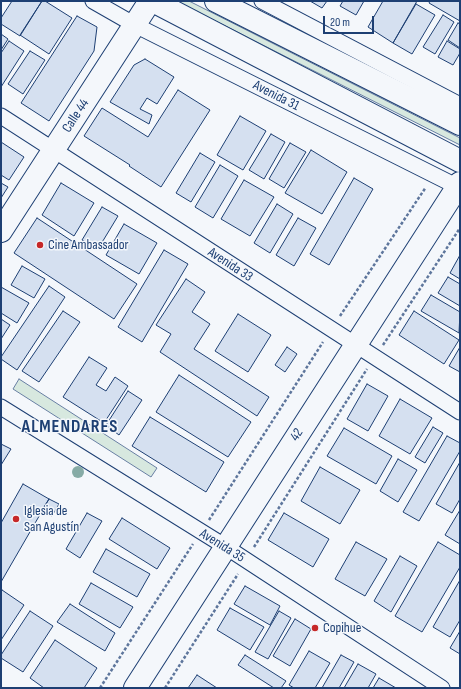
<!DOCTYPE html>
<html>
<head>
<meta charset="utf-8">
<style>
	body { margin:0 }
	#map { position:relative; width:461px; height:689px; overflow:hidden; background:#f4f7fb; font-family:"Sofia Sans Condensed",sans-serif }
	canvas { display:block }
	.frame { position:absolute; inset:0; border:2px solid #1d3f73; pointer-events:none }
	.scale { position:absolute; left:323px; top:16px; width:51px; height:18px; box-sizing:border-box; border:2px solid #1d3f73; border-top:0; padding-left:5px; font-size:12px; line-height:14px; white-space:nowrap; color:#1d3f73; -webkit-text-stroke:3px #f4f7fb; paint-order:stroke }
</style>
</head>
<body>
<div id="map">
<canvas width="461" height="689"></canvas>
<div class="frame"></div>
<div class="scale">20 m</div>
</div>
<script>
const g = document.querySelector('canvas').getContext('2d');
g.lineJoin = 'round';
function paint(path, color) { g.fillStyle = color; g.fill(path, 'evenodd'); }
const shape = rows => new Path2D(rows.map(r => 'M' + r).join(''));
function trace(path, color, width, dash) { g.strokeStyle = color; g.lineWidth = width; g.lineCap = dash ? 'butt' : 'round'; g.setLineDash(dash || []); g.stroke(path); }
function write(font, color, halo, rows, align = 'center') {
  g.font = font + ' "Sofia Sans Condensed",sans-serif'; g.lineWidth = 3; g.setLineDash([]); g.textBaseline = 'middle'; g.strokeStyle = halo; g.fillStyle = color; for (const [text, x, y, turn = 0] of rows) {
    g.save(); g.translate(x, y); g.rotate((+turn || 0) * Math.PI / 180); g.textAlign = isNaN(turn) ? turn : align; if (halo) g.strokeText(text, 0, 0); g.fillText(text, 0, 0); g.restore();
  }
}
const green = shape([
	[181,1,189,1,460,138,460,145,180,3,181,1],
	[19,379,157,468,151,477,13,389,19,379]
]);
const building = shape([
	[12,1,42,1,20,36,1,24,1,18,12,1],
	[42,1,45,1,72,18,49,54,20,35,42,1],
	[310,1,327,1,322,8,310,1],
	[343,1,364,1,356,15,340,6,343,1],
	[383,1,417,1,393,43,368,27,383,1],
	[430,1,460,1,460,21,429,3,430,1],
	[416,4,435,15,412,54,393,43,416,4],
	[443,15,454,22,435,54,423,47,443,15],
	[77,16,97,27,94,51,49,121,21,103,77,16],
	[458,23,460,24,460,48,448,40,458,23],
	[1,34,8,39,1,50,1,34],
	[9,41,24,51,1,87,1,53,9,41],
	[447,41,460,49,460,53,453,65,438,57,447,41],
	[30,51,45,60,23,94,8,84,30,51],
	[145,59,174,77,157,104,147,98,140,109,152,115,149,124,110,102,134,65,145,59],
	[178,90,210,110,161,187,129,166,130,165,84,136,102,108,148,137,178,90],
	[240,116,266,131,243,170,217,155,240,116],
	[271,134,285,142,264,179,249,170,271,134],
	[1,142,24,157,9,180,1,175,1,142],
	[290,143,306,152,284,188,269,179,290,143],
	[311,150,347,172,322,214,285,193,311,150],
	[200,153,215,162,191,202,176,193,200,153],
	[220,165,238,176,213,218,195,207,220,165],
	[354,178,373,189,329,265,310,254,354,178],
	[244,180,274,197,250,236,221,219,244,180],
	[1,183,8,187,1,198,1,183],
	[61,183,94,203,74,236,42,215,61,183],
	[277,204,293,214,270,253,254,243,277,204],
	[102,207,118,216,98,249,82,240,102,207],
	[37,218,137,284,114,319,14,253,37,218],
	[298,218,316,228,294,266,276,255,298,218],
	[124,224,157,243,139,274,106,255,124,224],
	[164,250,188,264,142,342,118,327,164,250],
	[460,255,460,279,450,273,460,255],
	[22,266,45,279,34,298,11,285,22,266],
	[448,277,460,284,460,306,438,293,448,277],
	[186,279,205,292,192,312,210,324,194,349,269,397,257,416,160,352,171,334,156,325,186,279],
	[49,286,65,297,17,370,1,359,1,357,49,286],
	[1,287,29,303,17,323,1,313,1,287],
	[431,295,460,312,459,333,421,311,431,295],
	[63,311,80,322,39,382,22,371,63,311],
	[414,311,459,340,444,364,399,335,414,311],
	[238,314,271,335,248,372,215,351,238,314],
	[1,319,10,325,1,339,1,319],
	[287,347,297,354,285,372,275,365,287,347],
	[460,347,460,372,449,366,460,347],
	[89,357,107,368,96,385,106,391,115,377,128,386,104,423,63,397,89,357],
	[179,375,251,422,228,457,156,412,179,375],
	[367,384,388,396,368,431,347,419,367,384],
	[128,391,142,400,119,435,106,425,128,391],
	[400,399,432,418,410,454,379,436,400,399],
	[150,417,224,462,206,492,132,446,150,417],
	[433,427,443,433,425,463,415,457,433,427],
	[344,428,392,456,376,484,327,456,344,428],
	[447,436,460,443,460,451,419,521,403,512,447,436],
	[1,444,11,449,1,465,1,444],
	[398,459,417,470,398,502,380,491,398,459],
	[460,462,460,499,452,513,436,504,460,462],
	[320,467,360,490,340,524,301,501,320,467],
	[23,484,49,499,1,582,1,523,23,484],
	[49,499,59,504,52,516,42,510,49,499],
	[460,510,460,544,445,535,460,510],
	[87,513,102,521,80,558,66,549,87,513],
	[284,513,329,539,313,567,268,540,284,513],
	[122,518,170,548,157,569,109,539,122,518],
	[356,542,387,559,365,596,335,579,356,542],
	[438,542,460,555,460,567,422,632,395,616,438,542],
	[106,549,150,574,137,597,93,572,106,549],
	[400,556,417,566,391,612,374,601,400,556],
	[460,580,460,620,450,637,433,627,460,580],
	[91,583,133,607,120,628,79,604,91,583],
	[245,586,280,606,270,625,234,604,245,586],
	[2,590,24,605,1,640,1,592,2,590],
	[70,604,115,633,105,651,57,622,70,604],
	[230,608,264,627,250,650,217,630,230,608],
	[30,611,53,626,23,672,1,658,1,655,30,611],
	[279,611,291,618,268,659,255,652,279,611],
	[295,619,311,629,290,666,273,656,295,619],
	[460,631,460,654,450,648,460,631],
	[55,640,97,668,84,688,44,688,30,678,55,640],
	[309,651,330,663,315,688,294,688,289,685,309,651],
	[245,655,286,681,281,688,274,688,238,665,245,655],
	[341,655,354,662,339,688,322,688,341,655],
	[358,664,376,674,368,688,344,688,358,664],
	[197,675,217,688,188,688,197,675],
	[379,678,396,688,373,688,379,678]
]);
const path = shape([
	[340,316,426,187],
	[383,345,460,228],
	[209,520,323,342],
	[254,547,367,369],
	[100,688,193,544],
	[165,688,238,574]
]);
const street = shape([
	[93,1,135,25,460,188],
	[262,1,460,105],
	[1,116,460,412],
	[1,407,226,547,442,688]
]);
const secondary = shape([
	[1,231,150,1],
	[135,688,460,183]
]);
const primary = shape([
	[153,1,460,161],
	[216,1,460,124]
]);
const trees = [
	[78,472]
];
const markers = [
	[40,245,4,"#c62828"],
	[16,519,4,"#c62828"],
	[315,628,4,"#c62828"]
];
const streetNames = [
	["Avenida 31",276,96,27],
	["Calle 44",76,116,-57],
	["Avenida 33",230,265,33],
	["42",297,435,-57],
	["Avenida 35",222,546,32]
];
const poiNames = [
	["Cine Ambassador",48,245],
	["Iglesia de",24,511],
	["San Agustín",24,527],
	["Copihue",323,628]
];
const districtNames = [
	["ALMENDARES",70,427]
];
paint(green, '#d7e8df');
trace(green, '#687fa3', 1);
paint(building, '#d5e0f0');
trace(building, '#1d3f73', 1);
trace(street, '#1d3f73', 17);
trace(secondary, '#1d3f73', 24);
trace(primary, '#1d3f73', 24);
trace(path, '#5e769c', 2.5, [3, 2]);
trace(street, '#f4f7fb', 15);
trace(secondary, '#f4f7fb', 22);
trace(primary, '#f4f7fb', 22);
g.fillStyle = '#86aba6';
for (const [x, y] of trees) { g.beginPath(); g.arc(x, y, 6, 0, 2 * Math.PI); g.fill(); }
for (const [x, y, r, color] of markers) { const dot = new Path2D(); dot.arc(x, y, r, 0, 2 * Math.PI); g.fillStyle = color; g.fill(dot); trace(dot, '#f4f7fb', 1.5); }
write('14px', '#1d3f73', '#f4f7fb', streetNames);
write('14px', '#1d3f73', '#f4f7fb', poiNames, 'left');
g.letterSpacing = '1px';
write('bold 18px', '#1d3f73', '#f4f7fb', districtNames);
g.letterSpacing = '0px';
</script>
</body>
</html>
